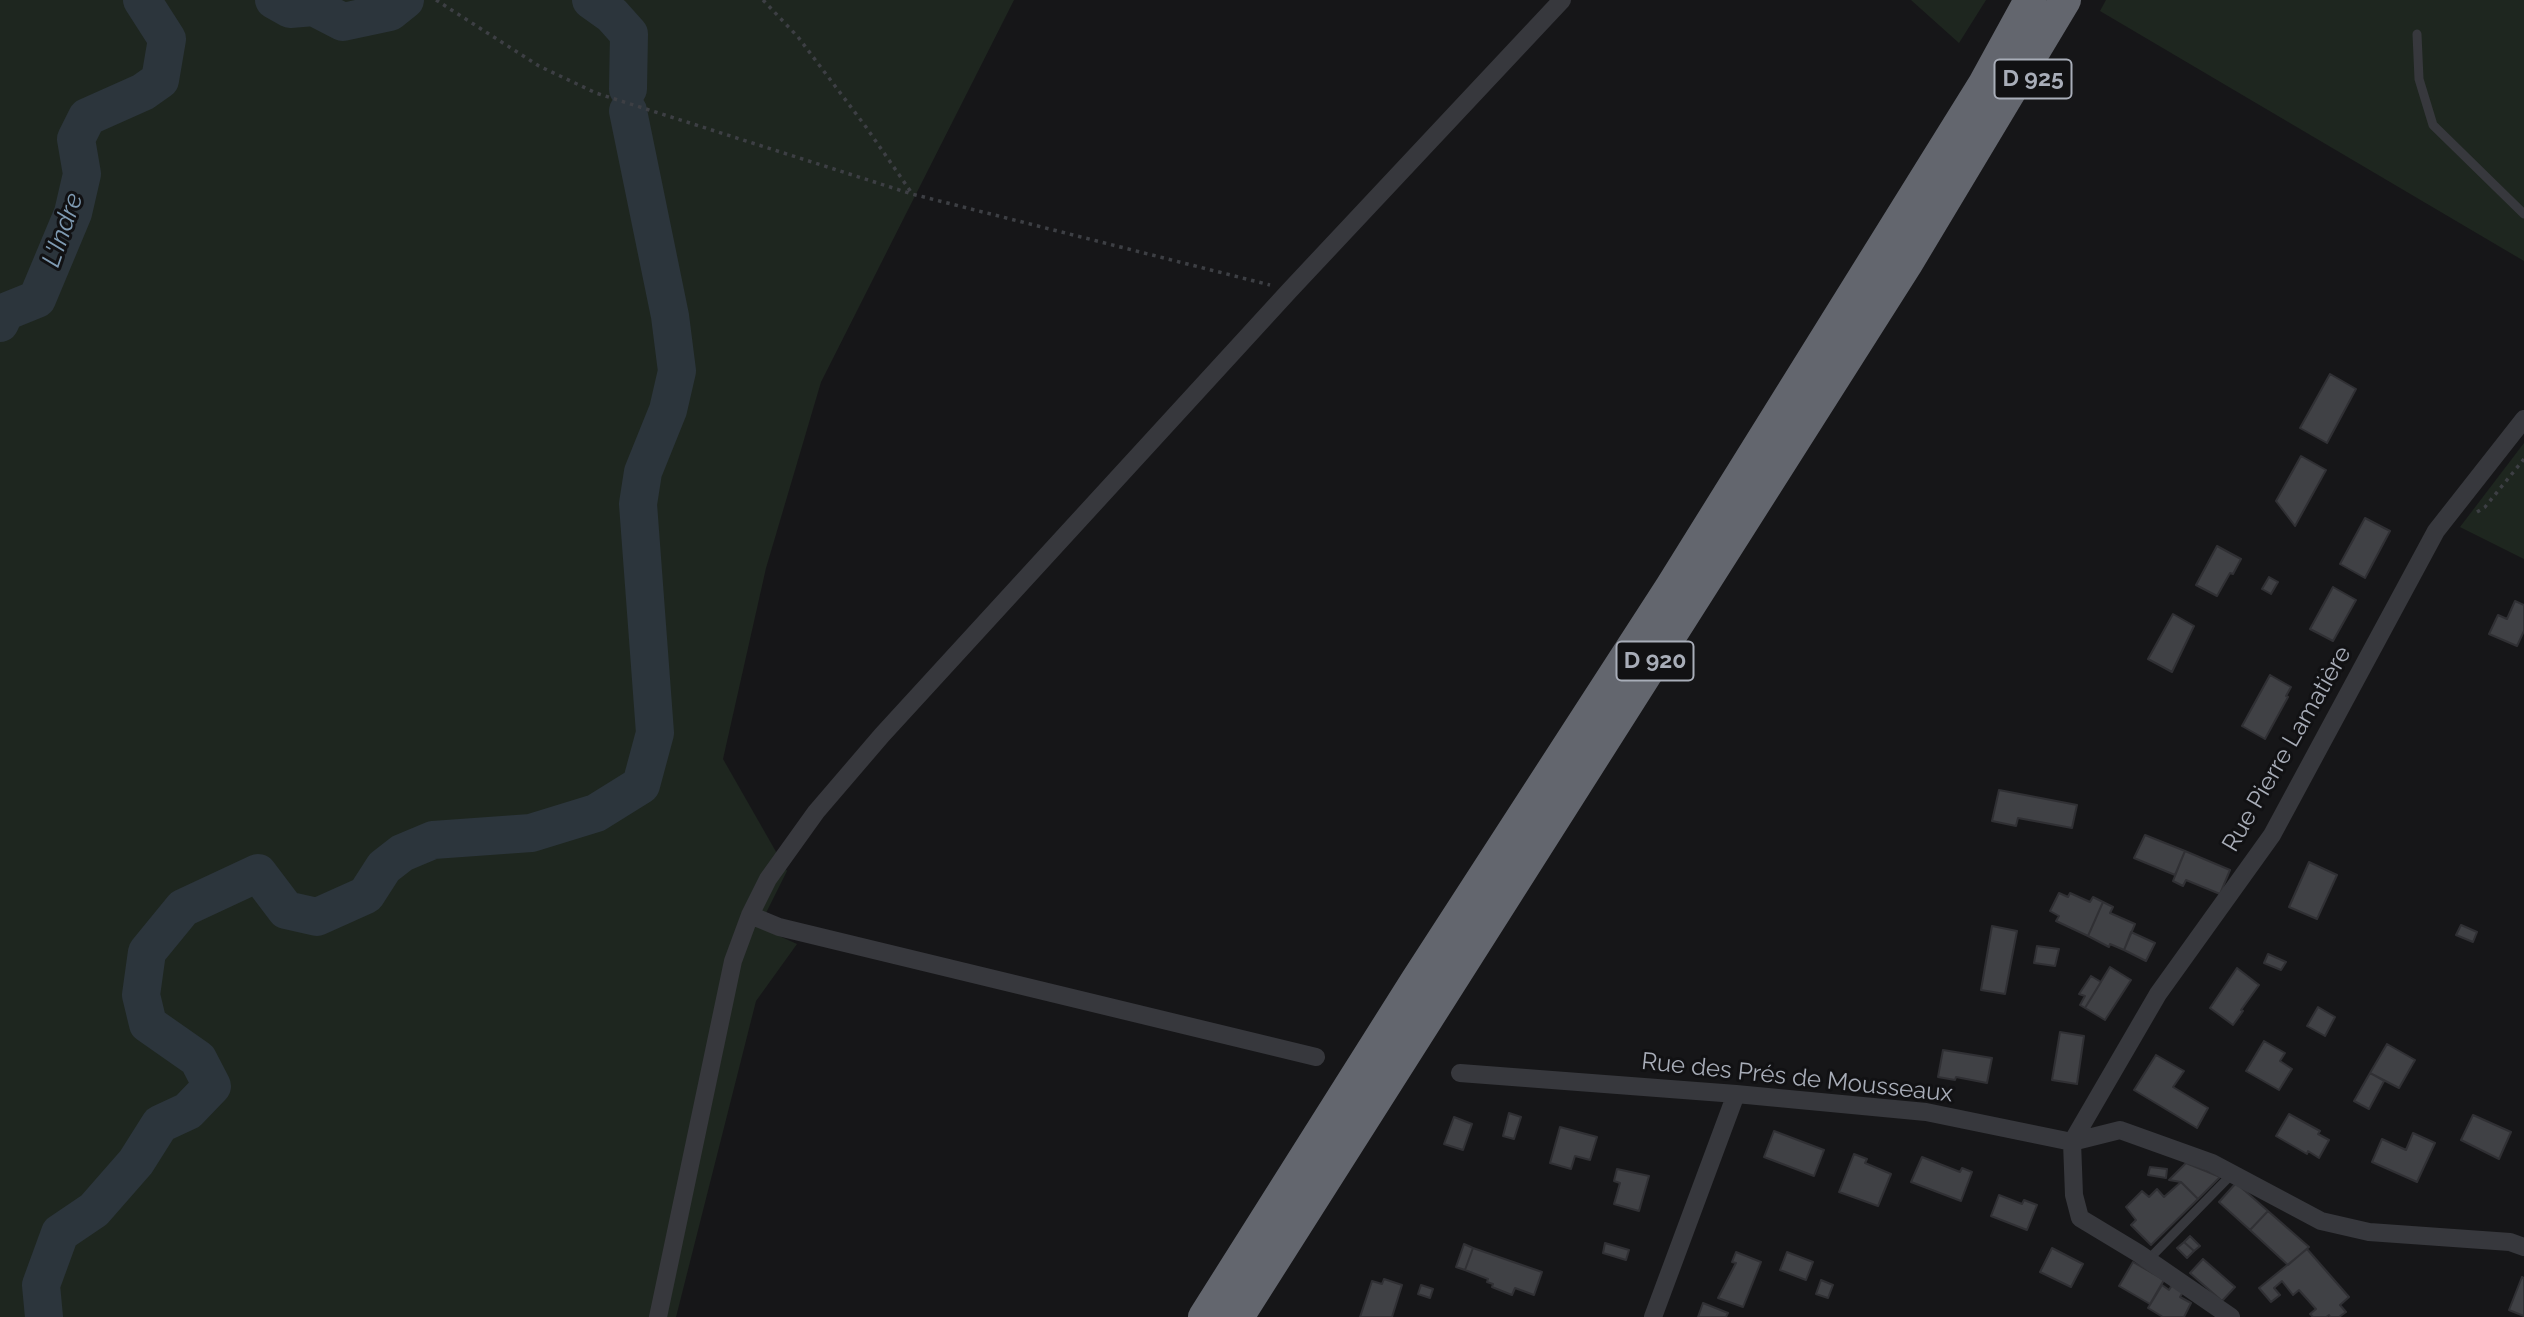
<!DOCTYPE html>
<html>
<head>
<meta charset="utf-8">
<style>
	body { margin:0 }
	canvas { display:block; background:#161618 }
</style>
</head>
<body>
<canvas width="2524" height="1317"></canvas>
<script>
const g = document.querySelector('canvas').getContext('2d');
g.lineJoin = 'round';
function paint(path, color) { g.fillStyle = color; g.fill(path, 'evenodd'); }
const shape = rows => new Path2D(rows.map(r => 'M' + r).join(''));
function trace(path, color, width, dash) { g.strokeStyle = color; g.lineWidth = width; g.lineCap = dash ? 'butt' : 'round'; g.setLineDash(dash || []); g.stroke(path); }
function write(font, color, halo, rows, align = 'center') {
  g.font = font + ' Raleway,sans-serif'; g.lineWidth = 6; g.setLineDash([]); g.textBaseline = 'middle'; g.strokeStyle = halo; g.fillStyle = color; for (const [text, x, y, turn = 0] of rows) {
    g.save(); g.translate(x, y); g.rotate((+turn || 0) * Math.PI / 180); g.textAlign = isNaN(turn) ? turn : align; if (halo) g.strokeText(text, 0, 0); g.fillText(text, 0, 0); g.restore();
  }
}
const green = shape([
	[0,0,1014,0,821,382,766,568,723,759,787,871,759,927,797,944,756,1001,676,1317,0,1317],
	[1911,0,1986,0,1959,43],
	[2106,0,2524,0,2524,261,2100,11],
	[2524,443,2524,559,2460,527]
]);
const river = shape([
	[274,0,290,9,314,7,343,22,390,12,405,0],
	[591,0,612,15,629,34,628,89],
	[0,323,5,312,37,299,73,213,82,174,76,139,87,117,143,92,160,80,167,39,142,0],
	[44,1317,41,1285,60,1233,94,1210,136,1162,160,1124,188,1111,212,1086,198,1059,148,1024,141,995,147,952,183,908,258,873,286,910,317,917,366,895,384,867,402,853,433,840,531,833,596,813,641,785,655,733,638,504,643,472,668,410,677,371,670,316,628,111]
]);
const building = shape([
	[2330,374,2356,389,2327,443,2300,428,2330,374],
	[2301,456,2326,470,2295,526,2276,501,2301,456],
	[2365,518,2390,531,2365,578,2340,564,2365,518],
	[2217,546,2241,559,2233,574,2230,573,2217,596,2196,585,2217,546],
	[2269,577,2278,582,2271,594,2262,589,2269,577],
	[2333,587,2356,600,2333,641,2310,629,2333,587],
	[2515,601,2524,605,2524,631,2517,646,2489,634,2498,615,2507,619,2515,601],
	[2173,614,2194,626,2172,672,2148,659,2173,614],
	[2270,675,2291,687,2286,696,2288,697,2265,739,2242,726,2270,675],
	[1999,790,2077,805,2072,828,2018,818,2016,826,1992,821,1999,790],
	[2145,835,2185,851,2175,875,2134,858,2145,835],
	[2185,851,2230,870,2220,894,2186,880,2183,886,2173,881,2185,851],
	[2309,862,2337,875,2317,919,2289,907,2309,862],
	[2059,893,2068,897,2070,893,2090,902,2093,897,2103,902,2088,936,2056,921,2059,916,2050,911,2059,893],
	[2103,902,2113,907,2110,913,2135,924,2124,950,2110,944,2109,947,2088,936,2103,902],
	[2461,925,2477,932,2473,942,2456,935,2461,925],
	[1992,926,2017,931,2005,994,1981,990,1992,926],
	[2131,932,2155,943,2146,961,2124,950,2131,932],
	[2037,946,2059,949,2055,966,2034,963,2037,946],
	[2268,954,2286,962,2281,970,2264,963,2268,954],
	[2110,967,2131,980,2105,1020,2085,1008,2110,967],
	[2237,968,2259,985,2241,1010,2243,1011,2233,1025,2210,1008,2237,968],
	[2091,976,2101,982,2085,1008,2080,1005,2085,996,2079,994,2091,976],
	[2318,1007,2335,1017,2325,1036,2307,1026,2318,1007],
	[2060,1032,2084,1036,2077,1084,2052,1080,2060,1032],
	[2264,1041,2285,1053,2280,1061,2292,1069,2279,1090,2246,1071,2264,1041],
	[2387,1044,2415,1060,2399,1088,2370,1073,2387,1044],
	[1943,1050,1992,1058,1987,1083,1956,1077,1955,1080,1938,1077,1943,1050],
	[2156,1055,2184,1071,2173,1087,2208,1108,2197,1128,2134,1090,2156,1055],
	[2370,1073,2384,1081,2369,1109,2354,1101,2370,1073],
	[1509,1113,1521,1117,1514,1139,1503,1136,1509,1113],
	[2289,1114,2320,1131,2318,1134,2329,1140,2319,1158,2308,1151,2307,1154,2276,1136,2289,1114],
	[2473,1115,2511,1132,2499,1159,2461,1140,2473,1115],
	[1454,1117,1472,1124,1463,1150,1444,1144,1454,1117],
	[1560,1127,1597,1137,1590,1160,1575,1156,1571,1169,1550,1163,1560,1127],
	[1774,1131,1824,1150,1814,1176,1764,1157,1774,1131],
	[2413,1133,2435,1143,2417,1182,2372,1162,2382,1139,2406,1150,2413,1133],
	[1854,1154,1867,1159,1865,1163,1891,1174,1878,1206,1839,1192,1854,1154],
	[1922,1157,1960,1172,1962,1168,1972,1172,1961,1201,1911,1182,1922,1157],
	[2186,1163,2220,1177,2198,1199,2181,1182,2169,1180,2186,1163],
	[2150,1167,2167,1169,2166,1178,2148,1175,2150,1167],
	[1617,1169,1649,1176,1639,1211,1614,1204,1620,1183,1614,1181,1617,1169],
	[2181,1182,2198,1199,2151,1245,2131,1225,2136,1220,2126,1207,2142,1191,2149,1197,2157,1189,2164,1197,2181,1182],
	[2236,1183,2268,1211,2250,1230,2219,1202,2236,1183],
	[1999,1195,2022,1204,2024,1200,2037,1205,2027,1230,1991,1216,1999,1195],
	[2268,1211,2309,1247,2288,1265,2250,1230,2268,1211],
	[2190,1236,2200,1246,2194,1251,2184,1242,2190,1236],
	[2184,1242,2194,1251,2187,1258,2177,1248,2184,1242],
	[1605,1243,1629,1250,1626,1260,1603,1253,1605,1243],
	[1464,1244,1473,1248,1465,1270,1456,1267,1464,1244],
	[1473,1248,1542,1272,1534,1295,1515,1288,1512,1295,1492,1287,1493,1284,1487,1282,1488,1279,1465,1270,1473,1248],
	[2052,1248,2083,1264,2071,1287,2040,1272,2052,1248],
	[2307,1249,2349,1297,2340,1305,2346,1312,2339,1317,2330,1317,2329,1315,2326,1317,2313,1317,2310,1314,2316,1309,2299,1290,2293,1295,2282,1281,2274,1288,2280,1295,2271,1302,2259,1288,2307,1249],
	[1736,1252,1761,1262,1743,1307,1718,1298,1736,1263,1732,1262,1736,1252],
	[1787,1252,1813,1262,1806,1280,1780,1270,1787,1252],
	[2203,1259,2235,1287,2222,1301,2190,1273,2203,1259],
	[2133,1262,2164,1280,2150,1304,2119,1286,2133,1262],
	[2522,1277,2524,1278,2524,1316,2509,1310,2522,1277],
	[1384,1279,1402,1285,1392,1317,1360,1317,1372,1281,1382,1284,1384,1279],
	[1821,1280,1833,1285,1828,1298,1816,1294,1821,1280],
	[1421,1285,1433,1289,1430,1298,1418,1294,1421,1285],
	[2162,1285,2169,1290,2172,1285,2183,1292,2180,1297,2191,1303,2184,1317,2163,1317,2148,1308,2162,1285],
	[1703,1303,1728,1313,1726,1317,1698,1317,1703,1303]
]);
const path = shape([
	[436,0,539,66,596,93,912,194,1270,285],
	[763,0,798,37,866,127,911,192],
	[2477,512,2485,507,2524,459]
]);
const lane = shape([
	[2417,34,2419,79,2433,125,2524,214],
	[2148,1260,2232,1174]
]);
const street = shape([
	[750,915,779,927,1316,1057],
	[1460,1073,1736,1094,1926,1112,2072,1142,2120,1130,2212,1163,2321,1221,2369,1232,2510,1242,2524,1247],
	[2072,1142,2158,994,2272,835,2436,531,2524,419],
	[2072,1142,2074,1195,2080,1218,2138,1253,2231,1317],
	[658,1317,733,961,750,915,768,879,816,812,882,735,1290,290,1562,0],
	[1653,1317,1736,1094]
]);
const highway = shape([
	[1204,1317,1416,981,1671,587,1984,84,2030,0],
	[1238,1317,1906,265,2065,0]
]);
const shields = [
	[2033,79,77],
	[1655,661,77]
];
const shieldNames = [
	["D 925",2033,79],
	["D 920",1655,661]
];
const streetNames = [
	["Rue Pierre Lamatière",2287,749,-60],
	["Rue des Prés de Mousseaux",1797,1078,6]
];
const waterNames = [
	["L'Indre",63,230,-71]
];
paint(green, '#1e261f');
trace(river, '#2c353c', 38);
paint(building, '#404145');
trace(building, '#303034', 2);
trace(path, '#3d3f44', 3.5, [3.5, 5]);
trace(lane, '#37383d', 9);
trace(street, '#37383d', 18);
trace(highway, '#63666e', 32);
for (const [x, y, w] of shields) { const box = new Path2D(); box.roundRect(x - w / 2, y - 19.5, w, 39, 5); g.fillStyle = '#111113'; g.fill(box); trace(box, '#a8adb8', 2); }
write('bold 23px', '#a8adb8', null, shieldNames);
write('24px', '#a8adb8', '#111113', streetNames);
write('italic 26px', '#7f9bb3', '#111113', waterNames);
</script>
</body>
</html>
